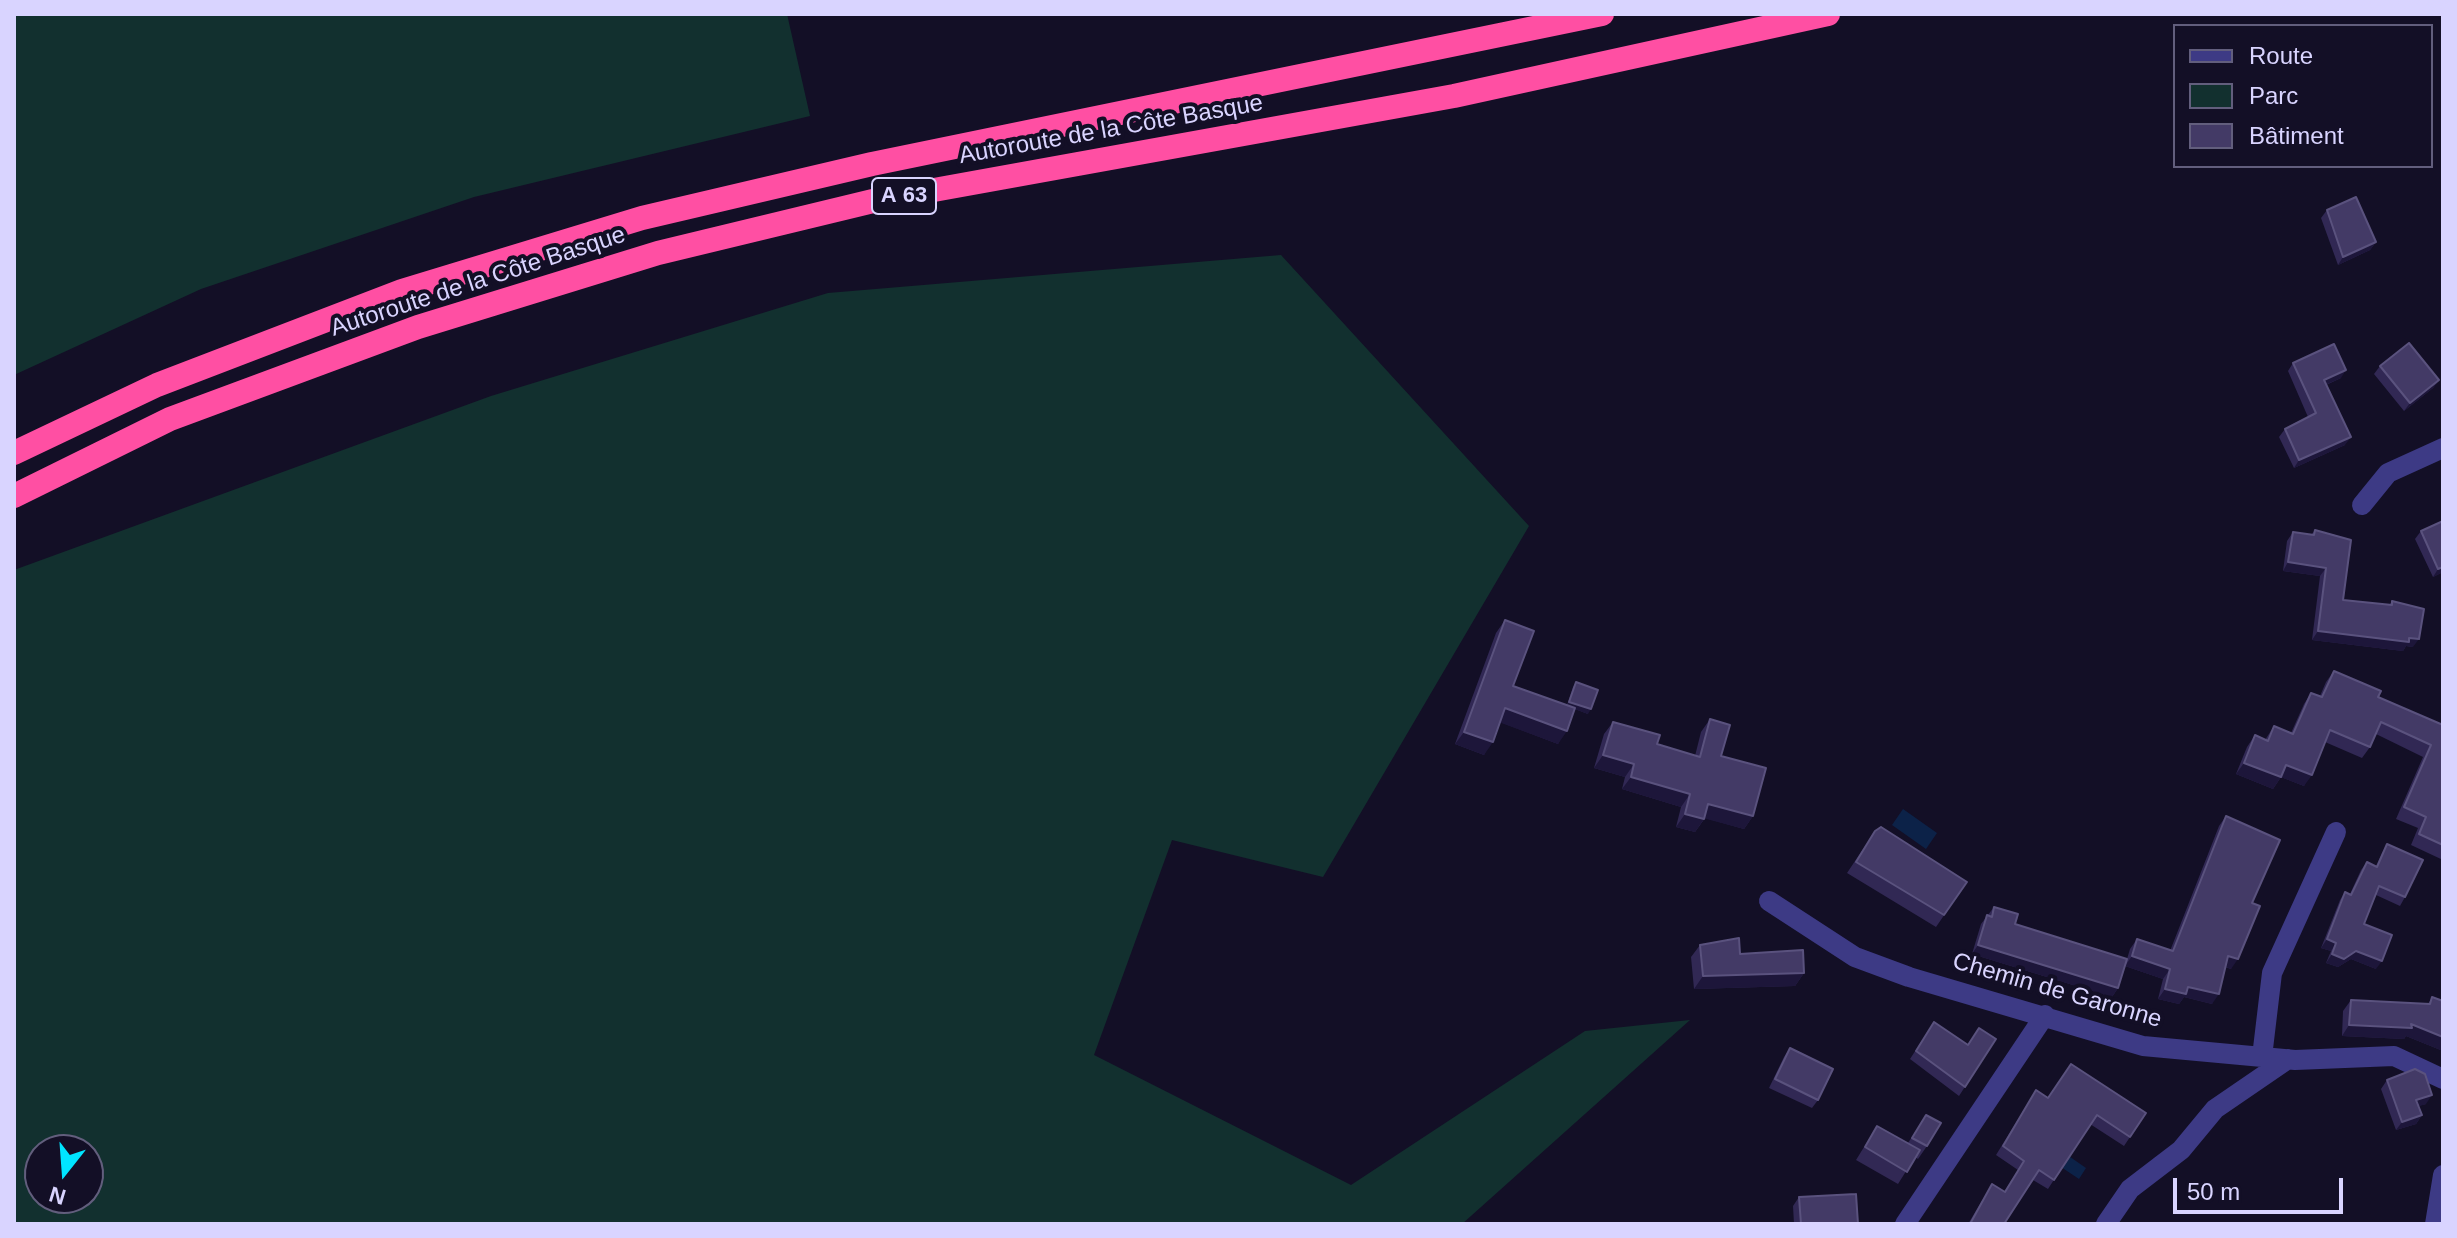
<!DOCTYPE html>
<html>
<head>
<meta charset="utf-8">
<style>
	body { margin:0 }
	#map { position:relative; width:2457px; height:1238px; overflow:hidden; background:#130f26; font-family:Helvetica,sans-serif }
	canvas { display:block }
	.frame { position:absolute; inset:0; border:16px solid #d9d4ff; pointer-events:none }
	.legend { position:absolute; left:2173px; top:24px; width:260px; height:144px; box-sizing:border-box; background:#130f26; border:2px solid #625e7d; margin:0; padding:10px 14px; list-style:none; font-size:24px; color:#d9d4ff }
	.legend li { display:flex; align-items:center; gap:16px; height:40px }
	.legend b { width:40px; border:2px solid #625e7d }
	.north { position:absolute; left:24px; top:1134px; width:80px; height:80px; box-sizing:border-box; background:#130f26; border:2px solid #625e7d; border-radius:50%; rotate:197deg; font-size:22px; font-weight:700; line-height:32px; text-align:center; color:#d9d4ff }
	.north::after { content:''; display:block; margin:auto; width:28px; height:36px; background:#00e5ff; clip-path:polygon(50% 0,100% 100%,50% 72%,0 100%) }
	.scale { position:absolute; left:2173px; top:1178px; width:170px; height:36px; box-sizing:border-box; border:4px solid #d9d4ff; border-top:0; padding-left:10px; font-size:24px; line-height:28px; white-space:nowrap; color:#d9d4ff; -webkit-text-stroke:6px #130f26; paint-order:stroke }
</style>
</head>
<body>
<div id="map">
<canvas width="2457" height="1238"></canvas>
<div class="frame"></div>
<ul class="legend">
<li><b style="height:10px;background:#3d3a85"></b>Route</li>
<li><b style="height:22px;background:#12302f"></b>Parc</li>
<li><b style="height:22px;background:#433a66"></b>Bâtiment</li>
</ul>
<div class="north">N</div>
<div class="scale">50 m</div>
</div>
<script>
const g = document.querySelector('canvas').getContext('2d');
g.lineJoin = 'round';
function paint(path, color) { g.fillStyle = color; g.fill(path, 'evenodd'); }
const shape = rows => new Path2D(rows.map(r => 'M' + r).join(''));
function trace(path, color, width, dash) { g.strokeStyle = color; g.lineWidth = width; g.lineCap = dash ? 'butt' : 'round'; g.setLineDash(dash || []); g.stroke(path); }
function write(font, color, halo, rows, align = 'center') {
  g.font = font + ' Helvetica,sans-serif'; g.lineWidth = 8; g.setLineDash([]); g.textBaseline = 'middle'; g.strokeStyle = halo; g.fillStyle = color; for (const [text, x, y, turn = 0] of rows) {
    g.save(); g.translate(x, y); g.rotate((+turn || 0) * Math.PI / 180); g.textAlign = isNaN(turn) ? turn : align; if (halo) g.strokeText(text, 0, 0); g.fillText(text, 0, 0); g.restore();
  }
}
const green = shape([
	[14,14,787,14,810,116,474,197,201,289,14,375],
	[1281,255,1529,526,1323,877,1172,840,1094,1055,1351,1185,1585,1031,1690,1020,1462,1224,14,1224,14,570,491,396,828,293],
	[40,1150,88,1150,88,1198,40,1198]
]);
const water = shape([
	[1903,809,1937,833,1926,849,1892,825],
	[2063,1152,2086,1168,2079,1179,2055,1163]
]);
const minor = shape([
	[2362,505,2388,473,2443,448],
	[1769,901,1855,957,1909,977,2143,1046,2295,1060,2394,1056,2443,1079],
	[2262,1057,2272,973,2336,832],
	[1905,1224,2045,1015],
	[2106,1224,2130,1189,2181,1150,2215,1109,2288,1059],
	[2435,1224,2443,1175]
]);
const motorway = shape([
	[14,453,157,385,402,291,642,218,872,164,1602,14],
	[14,496,170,419,418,327,658,253,873,201,1454,96,1828,14]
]);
const wall = shape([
	[2327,210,2376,242,2370,250,2338,265,2321,218],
	[2293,363,2341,378,2326,385,2345,445,2294,468,2279,437,2285,429,2308,417,2288,371],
	[2380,366,2439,380,2433,388,2404,411,2374,374],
	[2443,521,2443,572,2433,577,2415,539,2421,531],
	[2315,530,2343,600,2389,605,2392,601,2413,647,2406,646,2403,651,2312,640,2320,576,2283,571,2287,541,2293,532,2311,535],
	[1505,620,1513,686,1567,705,1573,687,1576,682,1588,714,1575,709,1558,744,1500,722,1484,755,1455,744,1496,633],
	[2334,671,2378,697,2443,725,2443,860,2411,845,2418,828,2396,819,2423,757,2376,734,2370,747,2362,758,2325,742,2304,786,2281,777,2273,789,2236,774,2247,747,2255,735,2265,740,2274,726,2291,733,2304,704,2311,693,2320,696,2326,682],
	[1710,719,1721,756,1753,816,1744,829,1705,818,1695,832,1676,827,1681,807,1622,789,1625,777,1594,768,1604,734,1613,722,1657,744,1695,756,1701,732],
	[2226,816,2252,903,2231,969,2225,967,2212,1004,2184,997,2179,1004,2158,999,2163,979,2125,966,2118,988,2112,997,1972,954,1981,924,1994,907,2015,924,2127,959,2130,949,2137,939,2170,951,2219,826],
	[1875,831,1967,882,1936,927,1847,873],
	[2387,844,2405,897,2400,906,2376,895,2364,924,2376,969,2351,959,2338,967,2326,963,2331,951,2321,948,2340,900,2345,892,2350,894,2361,870,2367,862,2376,866,2382,853],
	[1700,945,1740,954,1804,973,1795,986,1694,989,1691,957],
	[2432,997,2443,1001,2443,1051,2406,1036,2404,1039,2342,1036,2343,1011,2351,1000,2428,1004],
	[1934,1022,1968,1045,1996,1039,1959,1096,1910,1059],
	[1790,1048,1818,1100,1812,1108,1769,1088,1784,1057],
	[2387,1080,2426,1104,2418,1106,2422,1115,2416,1124,2396,1130,2381,1089],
	[2036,1090,2047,1098,2146,1113,2124,1146,2090,1124,2048,1189,2033,1180,2004,1224,1968,1224,1992,1184,2004,1192,2018,1170,1996,1155],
	[1926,1115,1927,1146,1918,1159,1915,1157,1898,1184,1856,1160,1877,1126,1908,1143],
	[1799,1197,1858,1224,1794,1224,1793,1206]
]);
const shadedWall = shape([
	[2376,242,2370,250,2338,265,2343,257],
	[2346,370,2341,378,2318,388,2324,380],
	[2439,380,2433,388,2404,411,2410,403],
	[2351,437,2345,445,2294,468,2299,460],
	[2288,562,2326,568,2320,576,2283,571],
	[2443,567,2443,572,2433,577,2438,569],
	[2318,631,2409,638,2419,639,2413,647,2406,646,2403,651,2312,640],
	[1569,702,1591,709,1588,714,1566,706],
	[1505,708,1567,731,1558,744,1496,721],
	[1464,732,1493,742,1484,755,1455,744],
	[1603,755,1634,764,1625,777,1594,768],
	[2244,763,2281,777,2273,789,2236,774],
	[2286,765,2312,775,2304,786,2278,776],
	[1631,777,1690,794,1681,807,1622,789],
	[1708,804,1753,816,1744,829,1699,817],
	[1685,814,1704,819,1695,832,1676,827],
	[2327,939,2336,943,2331,951,2321,948],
	[1978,945,2118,988,2112,997,1972,954],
	[2356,951,2382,961,2376,969,2351,959,2338,967,2326,963,2332,954],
	[2132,956,2170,969,2163,979,2125,966],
	[2228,956,2238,959,2231,969,2221,965],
	[1804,973,1795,986,1694,989,1703,976],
	[2188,987,2219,994,2212,1004,2184,997,2179,1004,2158,999,2165,989],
	[2411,1024,2443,1037,2443,1051,2406,1036,2404,1039,2342,1036,2349,1025],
	[2432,1095,2426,1104,2410,1109,2416,1100],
	[2422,1115,2416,1124,2396,1130,2402,1122]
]);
const building = shape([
	[2356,197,2376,242,2343,257,2327,210,2356,197],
	[2409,343,2439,380,2410,403,2380,366,2409,343],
	[2334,344,2346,370,2324,380,2351,437,2299,460,2285,429,2316,413,2293,363,2334,344],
	[2443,521,2443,567,2438,569,2421,531,2443,521],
	[2315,530,2351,540,2343,600,2392,605,2392,601,2424,609,2419,639,2409,638,2409,642,2318,631,2326,568,2288,562,2293,532,2314,535,2315,530],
	[1505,620,1534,631,1513,686,1575,708,1567,731,1505,708,1493,742,1464,732,1505,620],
	[2334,671,2381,691,2378,697,2443,725,2443,845,2419,834,2426,817,2404,807,2431,745,2381,722,2370,747,2330,730,2312,775,2286,765,2281,777,2244,763,2255,735,2268,741,2274,726,2293,734,2311,693,2322,697,2334,671],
	[1576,682,1598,690,1591,709,1569,702,1576,682],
	[1710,719,1730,725,1721,756,1766,768,1753,816,1708,804,1704,819,1685,814,1690,794,1631,777,1634,764,1603,755,1613,722,1660,735,1657,744,1700,757,1710,719],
	[2226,816,2280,840,2252,903,2260,906,2238,959,2228,956,2219,994,2188,987,2186,994,2165,989,2170,969,2132,956,2137,939,2173,951,2226,816],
	[1881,827,1967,882,1944,915,1856,862,1875,831,1881,827],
	[2387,844,2423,860,2405,897,2379,886,2364,924,2392,935,2382,961,2356,951,2344,959,2332,954,2336,943,2327,939,2345,892,2351,895,2367,862,2377,867,2387,844],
	[1994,907,2018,914,2015,924,2127,959,2118,988,1978,945,1987,915,1992,917,1994,907],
	[1739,938,1740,954,1803,950,1804,973,1703,976,1700,945,1739,938],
	[2432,997,2443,1001,2443,1037,2411,1024,2412,1028,2349,1025,2351,1000,2430,1004,2432,997],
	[1934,1022,1968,1045,1979,1028,1996,1039,1965,1087,1916,1051,1934,1022],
	[1790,1048,1833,1069,1818,1100,1775,1079,1790,1048],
	[2071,1064,2146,1113,2130,1137,2097,1115,2054,1180,2039,1170,2004,1224,1970,1224,1992,1184,2005,1192,2024,1161,2003,1146,2036,1090,2048,1098,2071,1064],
	[2415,1069,2425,1074,2432,1095,2416,1100,2422,1115,2402,1122,2387,1080,2415,1069],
	[1926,1115,1941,1123,1927,1146,1912,1138,1926,1115],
	[1877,1126,1920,1150,1907,1172,1865,1147,1877,1126],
	[1856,1194,1858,1224,1801,1224,1799,1197,1856,1194]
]);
const shields = [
	[904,196,64]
];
const shieldNames = [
	["A 63",904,196]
];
const streetNames = [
	["Autoroute de la Côte Basque",1111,130,-10],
	["Autoroute de la Côte Basque",478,282,-18],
	["Chemin de Garonne",2057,991,16]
];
paint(green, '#12302f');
paint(water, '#0c2248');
trace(minor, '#3d3a85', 20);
trace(motorway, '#ff4fa3', 24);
paint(wall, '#312854');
paint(shadedWall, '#1d163a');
paint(building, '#433a66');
trace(building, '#5a527e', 2);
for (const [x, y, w] of shields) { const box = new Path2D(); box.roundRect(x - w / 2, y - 18, w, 36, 6); g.fillStyle = '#130f26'; g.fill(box); trace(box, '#d9d4ff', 2); }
write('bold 22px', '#d9d4ff', null, shieldNames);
write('24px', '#d9d4ff', '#130f26', streetNames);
</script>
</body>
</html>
